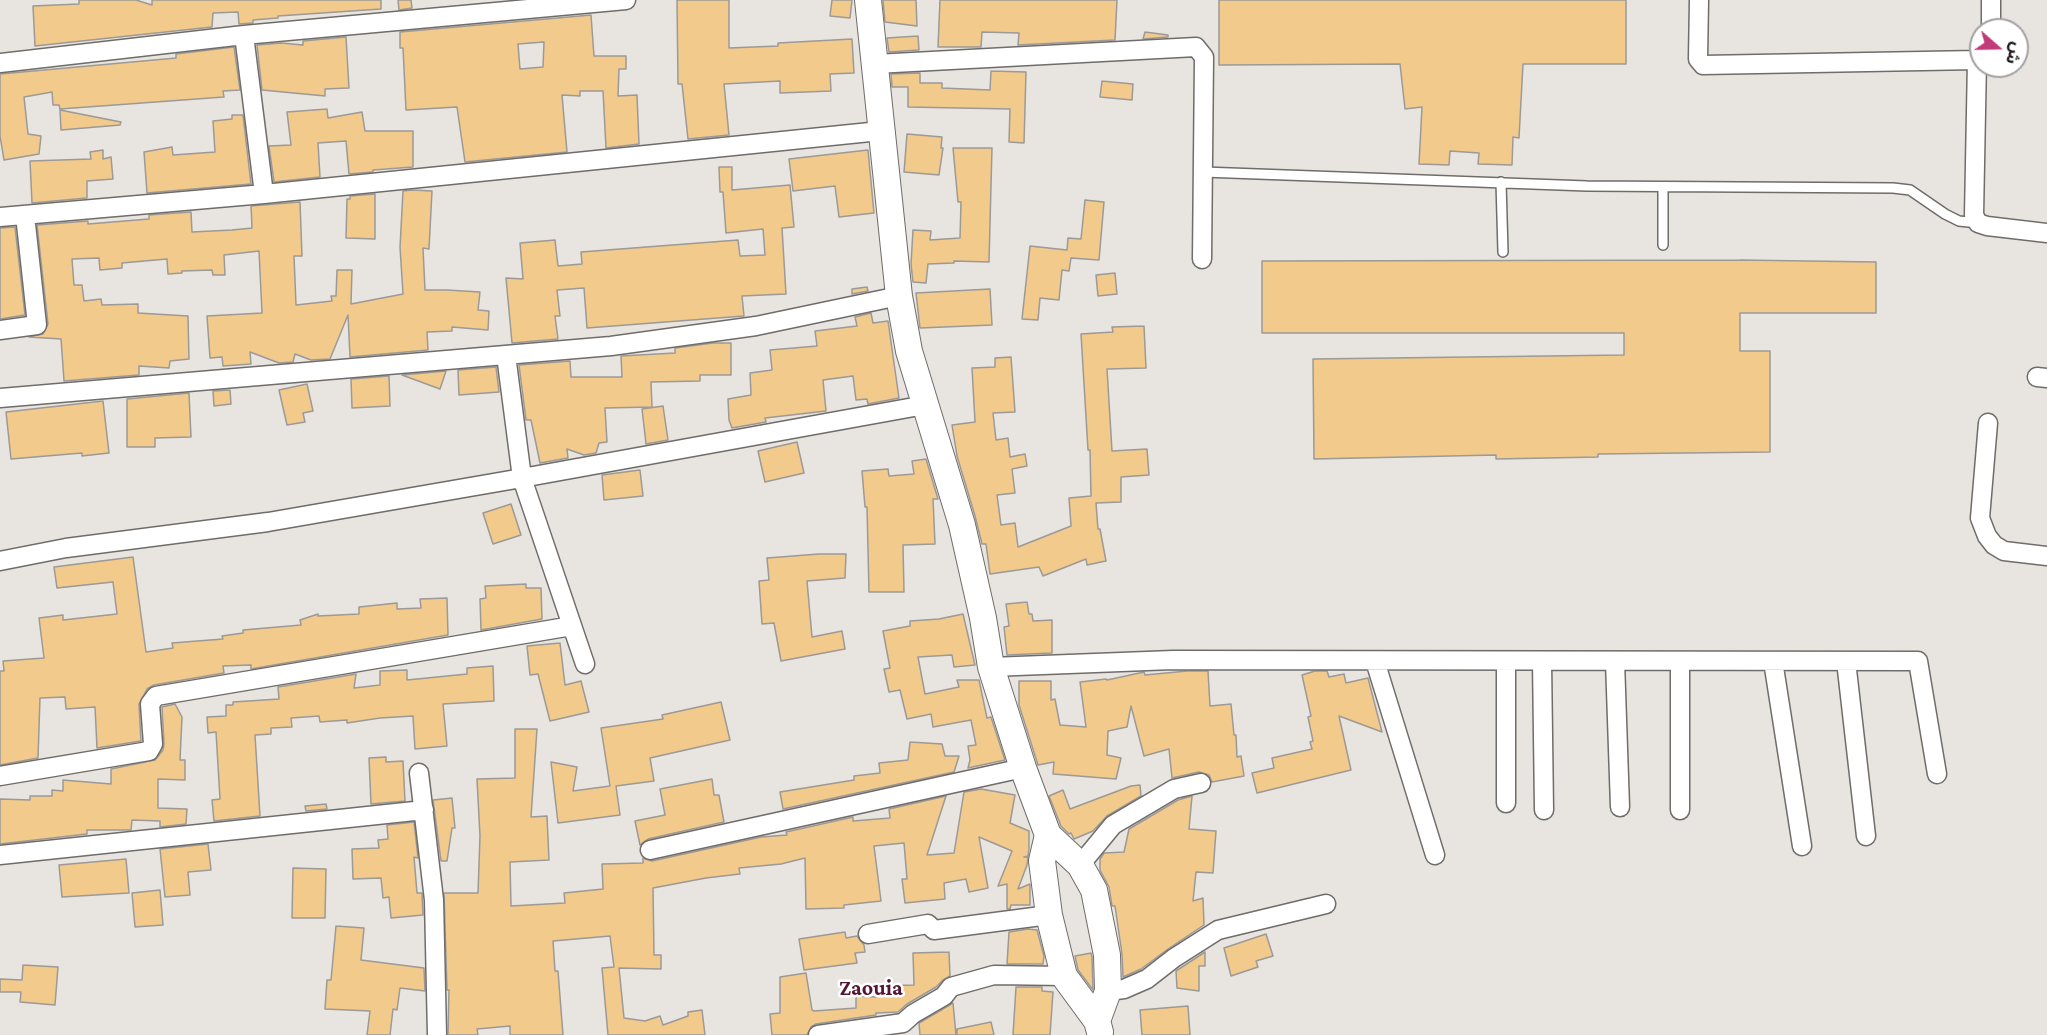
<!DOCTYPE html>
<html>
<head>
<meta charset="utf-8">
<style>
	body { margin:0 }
	#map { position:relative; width:2047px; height:1035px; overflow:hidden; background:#e8e5e1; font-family:"Crimson Pro","Noto Sans Arabic",serif }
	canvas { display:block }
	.north { position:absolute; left:1969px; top:18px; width:60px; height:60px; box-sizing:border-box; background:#fff; border:2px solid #a2a2a1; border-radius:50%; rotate:110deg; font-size:16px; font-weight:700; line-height:24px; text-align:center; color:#171615 }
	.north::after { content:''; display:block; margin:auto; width:21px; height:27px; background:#c13a79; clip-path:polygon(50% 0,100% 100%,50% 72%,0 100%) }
</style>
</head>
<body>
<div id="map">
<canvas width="2047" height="1035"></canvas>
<div class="north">ش</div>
</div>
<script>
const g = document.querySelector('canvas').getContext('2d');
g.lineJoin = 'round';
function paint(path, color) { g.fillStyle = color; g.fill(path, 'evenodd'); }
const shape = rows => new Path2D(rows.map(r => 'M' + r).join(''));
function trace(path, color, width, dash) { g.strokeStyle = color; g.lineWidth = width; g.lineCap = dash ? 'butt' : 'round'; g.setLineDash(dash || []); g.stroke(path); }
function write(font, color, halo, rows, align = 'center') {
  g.font = font + ' "Crimson Pro",serif'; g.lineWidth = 5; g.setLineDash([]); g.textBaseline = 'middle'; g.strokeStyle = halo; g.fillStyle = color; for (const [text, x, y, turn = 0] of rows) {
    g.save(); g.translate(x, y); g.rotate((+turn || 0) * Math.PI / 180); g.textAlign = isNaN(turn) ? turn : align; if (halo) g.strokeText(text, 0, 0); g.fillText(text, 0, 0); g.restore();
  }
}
const building = shape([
	[79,0,136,0,152,5,152,0,381,0,381,9,278,16,278,18,253,20,253,23,239,24,238,12,213,13,212,27,35,46,33,6,79,4,79,0],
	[398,0,411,0,412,8,399,10,398,0],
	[677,0,729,0,729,48,778,46,778,43,852,39,854,73,830,74,831,91,780,93,780,81,724,84,729,135,688,139,682,84,678,84,677,0],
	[832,0,852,0,850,18,830,16,832,0],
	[883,0,916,0,917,26,885,22,883,0],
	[940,0,1117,0,1115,40,1018,45,1019,33,982,32,981,47,938,47,940,0],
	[1219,0,1626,0,1626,64,1523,64,1519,138,1513,137,1512,165,1478,164,1479,153,1450,151,1449,165,1419,164,1422,107,1405,109,1400,64,1219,65,1219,0],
	[591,15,594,56,626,56,626,69,619,69,618,96,637,95,639,144,606,148,603,91,580,91,580,96,562,95,567,152,465,162,457,107,406,110,403,48,400,48,400,32,591,15],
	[544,42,543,67,520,69,518,44,544,42],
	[1145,32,1168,35,1168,37,1143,39,1145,32],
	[918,36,919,50,889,52,887,38,918,36],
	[346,37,349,88,325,89,325,96,262,90,257,45,281,43,303,45,303,41,346,37],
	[234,47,240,90,223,91,224,97,60,109,59,105,53,105,52,92,24,97,28,134,41,136,39,154,4,160,0,136,0,74,176,58,176,54,234,47],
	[991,71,1026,72,1024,143,1009,142,1010,109,908,107,908,87,892,87,891,74,920,73,920,83,942,83,942,88,990,90,991,71],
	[1102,81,1133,84,1132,100,1100,97,1102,81],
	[327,109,328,118,362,112,365,131,413,131,413,167,373,170,373,172,349,174,346,141,318,143,320,177,274,182,269,146,291,145,287,112,327,109],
	[60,110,121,122,120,125,61,130,60,110],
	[232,115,243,115,251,184,147,193,144,152,172,147,173,155,215,152,213,121,232,119,232,115],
	[907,134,942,137,941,148,943,148,939,175,904,172,907,134],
	[953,148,992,148,989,262,954,261,954,263,928,264,926,283,913,282,911,264,913,230,931,231,930,240,960,238,961,202,958,202,953,148],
	[103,150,103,159,111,157,113,179,87,181,87,198,32,203,30,161,91,159,90,152,103,150],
	[868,150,874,213,839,217,835,186,793,191,789,159,868,150],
	[719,167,732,167,732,190,790,185,794,227,782,228,786,294,742,296,744,316,587,328,584,288,557,290,560,316,555,316,558,339,512,343,506,278,523,279,520,243,555,240,558,266,582,264,581,252,738,240,740,256,765,255,763,229,726,233,723,192,720,192,719,167],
	[412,190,432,191,429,249,423,248,425,290,447,290,480,292,478,310,489,311,488,330,452,327,452,331,427,332,428,350,350,357,348,315,330,359,311,360,295,354,293,362,279,363,250,352,251,364,223,366,222,357,210,358,207,316,262,313,259,251,224,255,225,275,213,275,212,270,182,271,182,273,168,274,167,259,122,263,122,268,100,270,99,258,72,259,74,285,82,285,84,301,101,299,102,305,138,304,138,313,188,316,189,359,170,361,169,368,139,366,139,375,64,381,61,339,29,337,43,334,48,324,37,225,88,221,88,224,149,219,149,215,191,212,192,232,232,230,252,228,251,206,300,202,302,256,294,256,296,305,332,301,331,296,336,296,337,270,352,270,351,304,403,294,400,247,403,191,412,190],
	[375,194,375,239,346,238,347,199,350,199,350,196,375,194],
	[1085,200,1104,202,1099,260,1071,258,1069,271,1062,270,1059,300,1040,298,1038,320,1022,319,1030,246,1067,250,1068,238,1081,239,1085,200],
	[15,227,25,315,0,319,0,228,15,227],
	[1740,260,1876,262,1876,313,1740,313,1740,351,1770,351,1770,452,1598,454,1598,457,1496,459,1496,455,1314,459,1313,359,1624,355,1624,333,1262,333,1262,261,1740,260],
	[1115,273,1117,294,1098,296,1096,275,1115,273],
	[867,287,868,291,852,294,852,289,867,287],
	[990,289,992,325,920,328,916,293,990,289],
	[871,313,873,323,888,321,899,398,868,404,867,399,856,400,853,376,823,380,826,411,765,418,766,422,732,428,729,420,728,399,751,395,750,373,772,370,770,350,817,346,815,331,857,326,855,317,871,313],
	[1144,326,1146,368,1107,369,1112,451,1147,449,1149,475,1121,477,1121,502,1096,503,1098,529,1100,529,1106,561,1087,565,1086,559,1043,576,1039,567,990,574,986,544,982,544,975,516,957,456,952,425,975,422,972,368,995,367,995,358,1011,357,1015,412,993,413,996,440,1008,438,1010,457,1025,454,1027,466,1012,469,1015,493,997,495,1001,525,1015,523,1018,547,1071,526,1069,498,1091,496,1090,450,1088,450,1081,334,1113,332,1112,327,1144,326],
	[713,343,731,343,731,375,700,375,700,381,651,382,652,407,605,408,607,442,599,443,596,453,584,455,567,449,568,458,540,463,531,420,526,420,519,365,570,361,571,377,622,377,621,356,675,353,675,348,713,343],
	[496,367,499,392,459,395,458,370,496,367],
	[446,371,440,389,402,375,446,371],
	[389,376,390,406,352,408,351,379,389,376],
	[307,384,313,411,303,413,305,422,287,425,279,390,307,384],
	[230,390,231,404,214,406,213,391,230,390],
	[189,393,191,437,155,438,155,447,127,447,127,399,189,393],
	[103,401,109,453,82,456,82,453,11,459,6,412,103,401],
	[663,406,668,440,646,444,642,409,663,406],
	[797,442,804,473,765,482,758,451,797,442],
	[926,459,938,499,933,499,935,544,903,545,904,592,869,592,867,507,865,507,862,471,888,469,889,476,914,474,912,461,926,459],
	[640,470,643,496,604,500,602,475,640,470],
	[511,504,521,535,493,544,483,513,511,504],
	[819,554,846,554,845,578,807,581,812,637,842,631,845,649,781,661,774,623,762,624,759,581,769,580,767,558,819,554],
	[133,557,146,652,173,648,172,643,223,639,222,636,243,633,243,630,301,625,300,620,318,614,318,616,359,614,359,607,397,603,397,609,421,608,420,599,447,598,448,635,251,669,251,665,223,666,224,673,154,685,147,689,139,704,141,741,97,748,95,707,66,709,65,697,40,698,38,758,0,765,0,671,4,671,3,661,44,658,39,618,63,615,63,620,117,614,113,582,57,588,54,567,133,557],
	[526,584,526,588,541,588,542,619,481,630,480,599,486,598,485,586,526,584],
	[1027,602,1029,614,1032,614,1033,621,1052,620,1052,653,1007,655,1004,627,1009,626,1006,604,1027,602],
	[963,614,975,665,954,667,952,655,918,657,925,694,959,687,957,680,979,680,987,718,991,717,1005,760,968,768,970,760,968,746,976,745,971,720,933,727,931,714,907,719,900,690,889,692,884,669,890,668,883,631,910,626,910,621,939,619,963,614],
	[560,643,565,685,581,681,589,712,550,721,538,674,530,675,527,646,560,643],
	[493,666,494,701,443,704,447,746,415,749,413,716,380,718,347,723,347,720,320,722,319,716,291,718,292,727,271,728,271,734,255,735,260,816,214,821,212,800,220,799,216,732,208,733,207,717,226,716,226,705,233,705,233,702,279,699,278,687,356,674,354,688,380,685,380,671,407,670,407,680,467,674,467,668,493,666],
	[1187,671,1208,671,1210,706,1231,704,1234,735,1236,735,1237,757,1241,756,1244,776,1212,782,1209,775,1199,772,1172,778,1169,749,1144,756,1131,706,1127,727,1108,731,1107,755,1121,758,1116,779,1053,774,1054,762,1038,765,1019,705,1019,681,1051,681,1051,700,1055,699,1060,725,1086,727,1080,682,1106,679,1107,680,1144,672,1145,675,1187,671],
	[1315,671,1327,671,1329,677,1344,674,1346,683,1368,678,1382,732,1339,716,1351,770,1257,793,1252,773,1274,768,1272,758,1312,749,1310,742,1313,741,1308,717,1311,716,1302,675,1315,671],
	[721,702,730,740,650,758,654,781,616,786,620,815,558,823,551,762,577,767,573,791,610,786,601,728,663,719,662,715,721,702],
	[175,704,182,717,180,760,185,760,185,780,158,779,158,808,187,809,186,824,160,827,160,821,132,820,131,830,87,830,87,834,0,844,0,799,30,800,30,796,52,796,52,790,63,791,63,780,111,784,111,769,155,760,163,750,164,744,162,707,175,704],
	[515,729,537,729,531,817,547,816,549,860,510,862,511,906,565,903,564,893,603,889,602,864,643,863,643,858,652,861,761,837,787,835,786,832,853,817,853,821,890,818,889,809,946,796,927,855,954,853,964,792,981,789,1015,795,1010,823,1029,831,1029,849,1028,856,1024,857,1028,857,1027,865,1018,889,1030,884,1030,905,1011,905,1010,909,1007,909,1007,884,998,886,1012,851,979,837,988,888,969,892,966,879,944,883,945,899,905,903,902,879,907,879,904,843,874,846,881,901,844,905,844,908,806,909,805,858,781,864,739,868,740,874,706,878,653,888,654,955,661,955,661,969,619,968,624,1018,645,1021,660,1016,663,1025,688,1016,688,1012,702,1010,705,1035,608,1035,602,968,614,967,610,936,553,941,555,971,558,971,563,1035,510,1035,510,1026,477,1029,478,1035,448,1035,449,990,447,990,444,893,478,893,480,836,477,779,515,778,515,729],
	[910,742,942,744,945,756,959,756,954,772,783,809,780,792,854,780,854,776,880,773,879,763,908,760,910,742],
	[386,757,386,762,403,761,405,801,371,804,369,758,386,757],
	[712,779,714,795,719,795,724,822,648,839,640,845,635,821,665,815,660,789,712,779],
	[1140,785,1141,796,1107,816,1093,831,1074,839,1071,833,1069,834,1061,826,1049,796,1063,790,1070,809,1131,786,1140,785],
	[1192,796,1189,829,1216,831,1213,873,1196,872,1193,901,1203,898,1204,925,1168,949,1141,969,1123,977,1122,954,1115,906,1112,906,1109,887,1100,870,1100,859,1104,853,1124,852,1129,829,1178,800,1192,796],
	[452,798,455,828,452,828,447,861,441,861,433,800,452,798],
	[326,804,327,809,306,811,305,806,326,804],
	[414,822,418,858,414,857,417,893,422,893,423,915,391,918,389,897,383,898,381,878,353,879,352,849,379,848,378,840,388,839,387,825,414,822],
	[208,844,211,870,188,872,190,895,165,897,160,849,208,844],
	[126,859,129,893,62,897,59,865,126,859],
	[293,868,326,869,325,918,292,918,293,868],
	[160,890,163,925,135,927,132,893,160,890],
	[336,926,364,928,361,960,424,968,425,991,400,988,397,1010,393,1009,390,1035,367,1035,370,1011,325,1009,327,980,331,980,336,926],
	[1028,929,1037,930,1044,956,1043,964,1007,964,1009,932,1028,929],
	[845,932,846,938,857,936,864,945,865,952,855,953,857,963,804,970,799,939,845,932],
	[1266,934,1273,956,1256,961,1258,967,1231,976,1224,948,1266,934],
	[949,952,950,976,943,980,936,987,907,1004,898,1012,876,1013,876,1015,816,1024,811,1027,807,1035,772,1035,770,1014,780,1013,780,977,806,973,812,1010,814,1011,856,1008,856,996,876,997,876,986,914,985,913,953,949,952],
	[1205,952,1205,966,1199,966,1199,991,1177,988,1176,971,1205,952],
	[1091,953,1092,957,1093,990,1078,970,1075,956,1091,953],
	[23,965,58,967,55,1005,20,1002,21,992,0,992,0,979,22,980,23,965],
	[1016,987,1042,987,1042,991,1053,992,1050,1035,1013,1035,1016,987],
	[953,1003,956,1035,920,1035,919,1023,953,1003],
	[1188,1006,1190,1035,1142,1035,1140,1010,1188,1006],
	[991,1022,994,1035,957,1035,957,1029,991,1022]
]);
const lane = shape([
	[1203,172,1587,186,1893,188,1910,190,1945,214,1959,221,1978,223],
	[1501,182,1503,252],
	[1663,245,1663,187]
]);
const street = shape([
	[1699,0,1698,59,1703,65,1977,60,1981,58],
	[1991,30,1991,0],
	[244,35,264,194],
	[1977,60,1974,215,1978,223,1987,226,2047,233],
	[0,63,244,35,626,0],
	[875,64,1196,47,1204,57,1202,259],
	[0,217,264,194,880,131],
	[0,330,37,325,25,215],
	[506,355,522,478,585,664],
	[2037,377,2047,378],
	[0,398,611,346,756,326,899,296],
	[1988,423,1980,518,1987,536,1994,545,2004,551,2047,556],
	[0,561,66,548,268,522,522,478,925,405],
	[1375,661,1435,855],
	[1506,661,1506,803],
	[1542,661,1544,810],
	[1615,661,1620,807],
	[1680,661,1680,810],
	[1773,661,1802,846],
	[1846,661,1866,836],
	[991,667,1173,660,1918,661,1937,774],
	[419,773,434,900,437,1035],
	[0,776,149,751,153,744,150,704,156,696,572,626],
	[650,850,1023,768],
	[0,855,424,810],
	[1080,865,1113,825,1174,789,1201,783],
	[868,934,928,924,934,930,1049,915],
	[1108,991,1124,989,1147,979,1174,958,1218,930,1326,904],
	[818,1035,903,1023,913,1014,944,996,951,987,994,975,1064,976]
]);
const secondary = shape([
	[868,0,899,296,909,351,962,525,983,618,991,667,1023,768,1048,835,1080,865,1094,890,1107,955,1108,991,1097,1021],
	[1048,835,1042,861,1049,915,1064,976,1097,1021,1100,1032]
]);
const districtNames = [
	["Zaouia",871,988]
];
paint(building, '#f2ca8b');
trace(building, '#9c9996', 1.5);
trace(lane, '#6f6c69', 12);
trace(street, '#6f6c69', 21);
trace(secondary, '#6f6c69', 28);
trace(lane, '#fff', 9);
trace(street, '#fff', 18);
trace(secondary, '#fff', 26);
write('bold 22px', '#551432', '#fff', districtNames);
</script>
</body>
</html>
